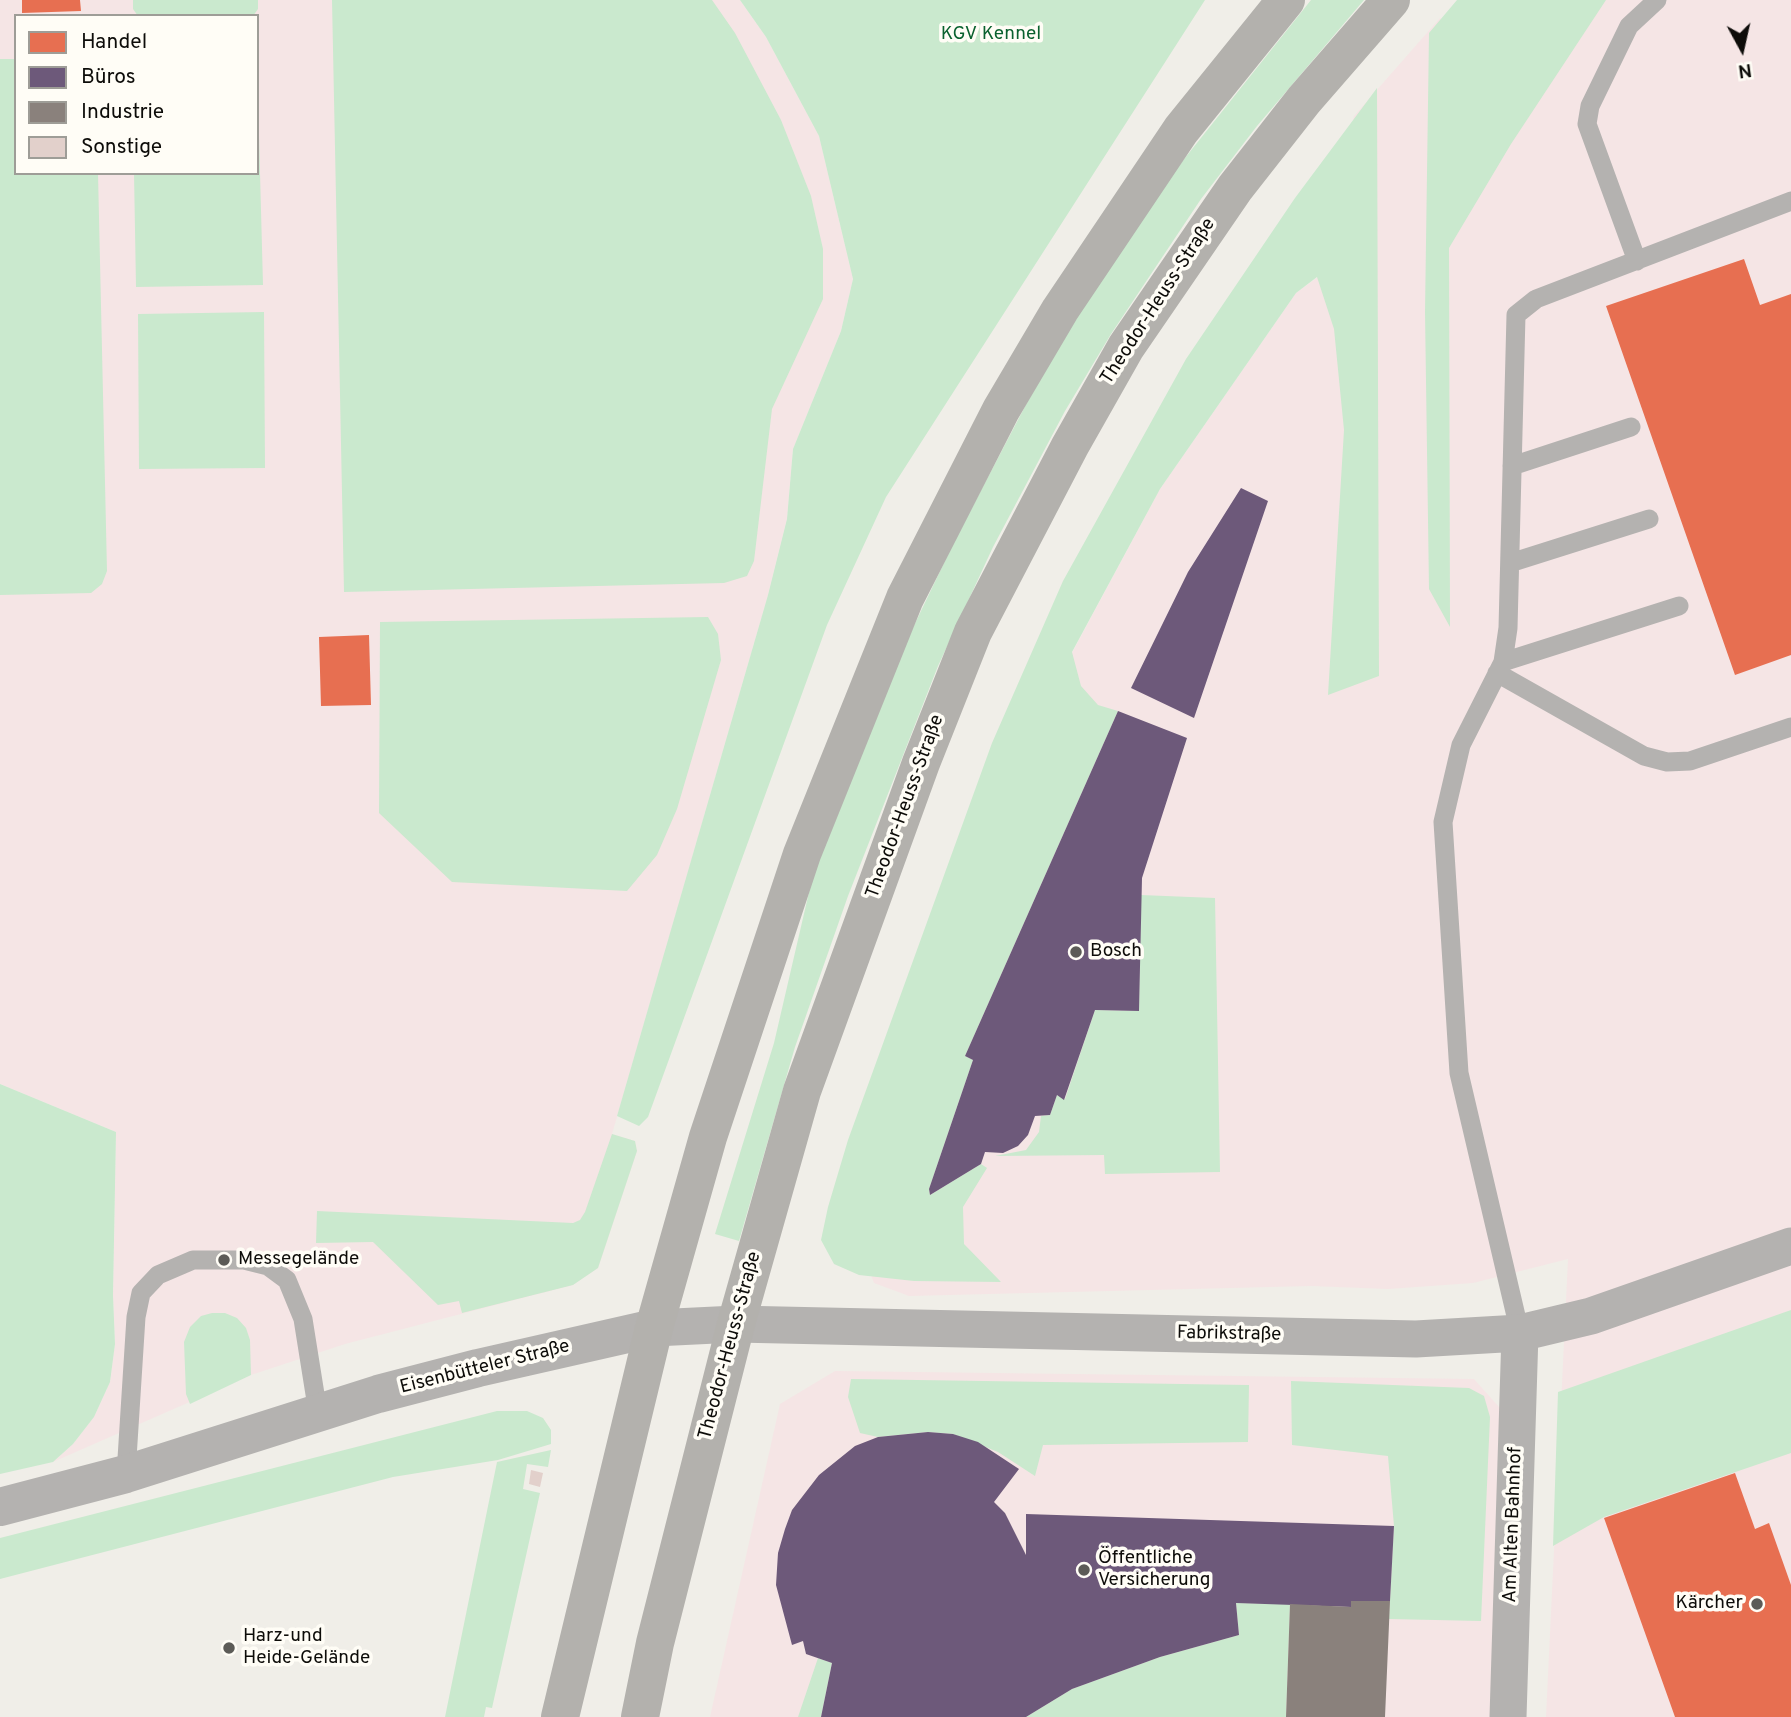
<!DOCTYPE html>
<html>
<head>
<meta charset="utf-8">
<style>
	body { margin:0 }
	#map { position:relative; width:1791px; height:1717px; overflow:hidden; background:#f0eee8; font-family:Overpass,sans-serif }
	canvas { display:block }
	.legend { position:absolute; left:14px; top:14px; width:245px; height:161px; box-sizing:border-box; background:#fffdf6; border:2px solid #9e9d97; margin:0; padding:9px 12px; list-style:none; font-size:21px; color:#0d0c09 }
	.legend li { display:flex; align-items:center; gap:14px; height:35px }
	.legend b { width:35px; border:2px solid #9e9d97 }
	.north { position:absolute; left:1707px; top:14px; width:70px; height:70px; -webkit-text-stroke:5px #fffdf6; paint-order:stroke; rotate:172deg; font-size:19px; font-weight:700; line-height:28px; text-align:center; color:#0d0c09 }
	.north::after { content:''; display:block; margin:auto; width:24px; height:32px; background:#0d0c09; clip-path:polygon(50% 0,100% 100%,50% 72%,0 100%) }
</style>
</head>
<body>
<div id="map">
<canvas width="1791" height="1717"></canvas>
<ul class="legend">
<li><b style="height:19px;background:#e76f51"></b>Handel</li>
<li><b style="height:19px;background:#6d597a"></b>Büros</li>
<li><b style="height:19px;background:#8a817c"></b>Industrie</li>
<li><b style="height:19px;background:#e2d0cb"></b>Sonstige</li>
</ul>
<div class="north">N</div>
</div>
<script>
const g = document.querySelector('canvas').getContext('2d');
g.lineJoin = 'round';
function paint(path, color) { g.fillStyle = color; g.fill(path, 'evenodd'); }
const shape = rows => new Path2D(rows.map(r => 'M' + r).join(''));
function trace(path, color, width, dash) { g.strokeStyle = color; g.lineWidth = width; g.lineCap = dash ? 'butt' : 'round'; g.setLineDash(dash || []); g.stroke(path); }
function write(font, color, halo, rows, align = 'center') {
  g.font = font + ' Overpass,sans-serif'; g.lineWidth = 7; g.setLineDash([]); g.textBaseline = 'middle'; g.strokeStyle = halo; g.fillStyle = color; for (const [text, x, y, turn = 0] of rows) {
    g.save(); g.translate(x, y); g.rotate((+turn || 0) * Math.PI / 180); g.textAlign = isNaN(turn) ? turn : align; if (halo) g.strokeText(text, 0, 0); g.fillText(text, 0, 0); g.restore();
  }
}
const commercial = shape([
	[0,0,740,0,766,37,819,136,853,279,841,331,793,449,787,519,768,595,612,1134,635,1141,637,1151,598,1268,573,1285,345,1344,251,1375,53,1462,73,1444,94,1417,110,1382,115,1344,113,1295,116,1132,0,1084],
	[16,16,257,16,257,173,16,173],
	[1551,0,1791,0,1791,1717,1546,1717,1568,1259,1473,1283,1388,1289,1311,1286,909,1296,874,1283,860,1247,1072,653,1160,489,1296,293,1318,277,1354,116,1440,18,1462,30],
	[835,1371,1474,1379,1507,1416,1495,1717,710,1717,780,1404]
]);
const green = shape([
	[133,0,258,0,258,9,253,16,138,16,133,9],
	[332,0,712,0,735,33,781,120,811,196,823,249,823,299,772,409,754,561,747,576,724,583,344,592],
	[740,0,1205,0,886,497,827,625,648,1117,639,1126,617,1116,768,595,787,519,793,449,841,331,853,279,819,136,766,37],
	[1311,0,1364,0,1257,126,1201,199,1111,334,1065,411,993,547,938,666,848,896,795,1047,739,1241,715,1234,774,1043,813,875,909,636,955,540,1031,395,1081,310,1177,168],
	[1457,0,1606,0,1511,144,1449,248,1450,627,1429,589,1425,312,1429,33],
	[0,59,16,59,16,173,98,173,107,571,102,584,91,593,0,595],
	[257,61,263,285,136,287,134,173,257,173],
	[1377,88,1379,676,1328,695,1344,430,1334,329,1317,277,1296,293,1160,489,1072,652,1081,686,1098,705,1118,711,965,1056,973,1060,929,1189,930,1195,981,1164,987,1168,963,1207,964,1244,1001,1282,914,1281,859,1275,834,1264,821,1240,828,1207,848,1140,992,743,1063,581,1186,359,1295,198],
	[264,312,265,468,139,469,138,314],
	[708,617,718,634,721,660,677,809,657,855,627,891,452,882,379,813,380,622],
	[1141,895,1215,898,1220,1172,1105,1174,1104,1155,995,1156,1026,1150,1039,1132,1041,1116,1050,1115,1057,1095,1065,1099,1095,1010,1139,1011],
	[0,1084,116,1132,113,1295,115,1344,110,1382,94,1417,73,1444,53,1462,0,1474],
	[612,1134,635,1141,637,1151,598,1268,573,1285,462,1313,459,1301,438,1305,373,1242,316,1243,317,1211,573,1223,580,1220,585,1212],
	[1791,1310,1791,1453,1604,1517,1553,1546,1558,1392],
	[212,1313,225,1313,237,1318,246,1328,250,1340,251,1375,190,1404,186,1394,184,1342,190,1327,201,1316],
	[851,1379,1249,1385,1248,1442,1043,1445,1035,1476,998,1452,953,1434,928,1432,878,1437,860,1433,848,1397],
	[1291,1381,1469,1388,1484,1396,1490,1417,1481,1621,1389,1619,1394,1526,1388,1456,1292,1445],
	[497,1411,527,1411,543,1418,551,1430,551,1444,498,1460,393,1477,0,1579,0,1538],
	[551,1450,548,1467,527,1464,523,1489,540,1493,492,1708,486,1707,484,1717,445,1717,497,1462],
	[1236,1603,1290,1604,1286,1717,1026,1717,1072,1689,1160,1657,1239,1635],
	[818,1658,832,1663,821,1717,798,1717]
]);
const shops = shape([
	[22,0,80,0,81,11,22,13],
	[1744,259,1760,305,1791,294,1791,655,1735,675,1606,306],
	[369,635,371,705,321,706,319,637],
	[1735,1473,1755,1529,1769,1523,1791,1585,1791,1717,1675,1717,1604,1518]
]);
const offices = shape([
	[1241,488,1268,501,1194,718,1131,688,1188,572],
	[1118,711,1187,738,1142,878,1139,1011,1095,1010,1064,1100,1057,1095,1050,1115,1035,1116,1028,1135,1018,1146,1003,1153,985,1152,981,1164,930,1195,929,1189,973,1060,965,1056],
	[928,1432,953,1434,978,1442,1019,1469,994,1502,1005,1513,1026,1555,1026,1514,1394,1526,1390,1601,1351,1601,1351,1607,1236,1603,1239,1635,1160,1657,1072,1689,1026,1717,821,1717,832,1663,806,1654,803,1641,792,1645,776,1585,778,1553,785,1529,792,1510,819,1475,855,1446,878,1437]
]);
const industry = shape([
	[1351,1601,1390,1601,1385,1717,1286,1717,1290,1604,1351,1607]
]);
const building = shape([
	[531,1470,543,1473,540,1487,529,1484]
]);
const service = shape([
	[1637,261,1587,124,1590,106,1629,26,1657,0],
	[1512,466,1631,427],
	[1510,563,1649,519],
	[1503,662,1679,606],
	[1497,673,1644,756,1667,762,1690,761,1791,727],
	[1520,1333,1459,1073,1443,822,1461,745,1503,662,1508,628,1516,315,1536,299,1791,201],
	[126,1474,136,1317,141,1293,158,1275,193,1260,244,1260,268,1266,287,1280,303,1319,318,1413]
]);
const minor = shape([
	[654,1328,736,1324,1416,1339,1520,1333,1591,1316,1791,1246],
	[1508,1717,1520,1333]
]);
const tertiary = shape([
	[0,1507,126,1474,378,1394,478,1368,654,1328]
]);
const secondary = shape([
	[560,1717,654,1328,708,1137,802,854,905,598,1001,410,1060,310,1181,130,1286,0],
	[640,1717,655,1643,736,1324,802,1091,921,763,973,632,1070,446,1126,347,1235,188,1304,100,1391,0]
]);
const markers = [
	[1076,952,7,"#5c5b57"],
	[224,1260,7,"#5c5b57"],
	[1084,1570,7,"#5c5b57"],
	[1757,1604,7,"#5c5b57"],
	[229,1648,7,"#5c5b57"]
];
const parkNames = [
	["KGV Kennel",991,35]
];
const streetNames = [
	["Theodor-Heuss-Straße",1159,302,-57],
	["Theodor-Heuss-Straße",906,807,-70],
	["Fabrikstraße",1229,1335,1],
	["Theodor-Heuss-Straße",731,1346,-75],
	["Eisenbütteler Straße",485,1368,-14],
	["Am Alten Bahnhof",1514,1525,-88]
];
const poiNames = [
	["Bosch",1090,952],
	["Messegelände",238,1260],
	["Öffentliche",1098,1559],
	["Versicherung",1098,1581],
	["Kärcher",1743,1604,"right"],
	["Harz-und",243,1637],
	["Heide-Gelände",243,1659]
];
paint(commercial, '#f5e5e5');
paint(green, '#cae9ce');
paint(shops, '#e76f51');
paint(offices, '#6d597a');
paint(industry, '#8a817c');
paint(building, '#e2d0cb');
trace(service, '#b4b2b0', 19);
trace(minor, '#b4b2b0', 37);
trace(tertiary, '#b4b2b0', 38);
trace(secondary, '#b3b1ad', 38);
for (const [x, y, r, color] of markers) { const dot = new Path2D(); dot.arc(x, y, r, 0, 2 * Math.PI); g.fillStyle = color; g.fill(dot); trace(dot, '#fffdf6', 2.5); }
write('19px', '#0a612e', '#fffdf6', parkNames);
write('19px', '#0d0c09', '#fffdf6', streetNames);
write('19px', '#0d0c09', '#fffdf6', poiNames, 'left');
</script>
</body>
</html>
